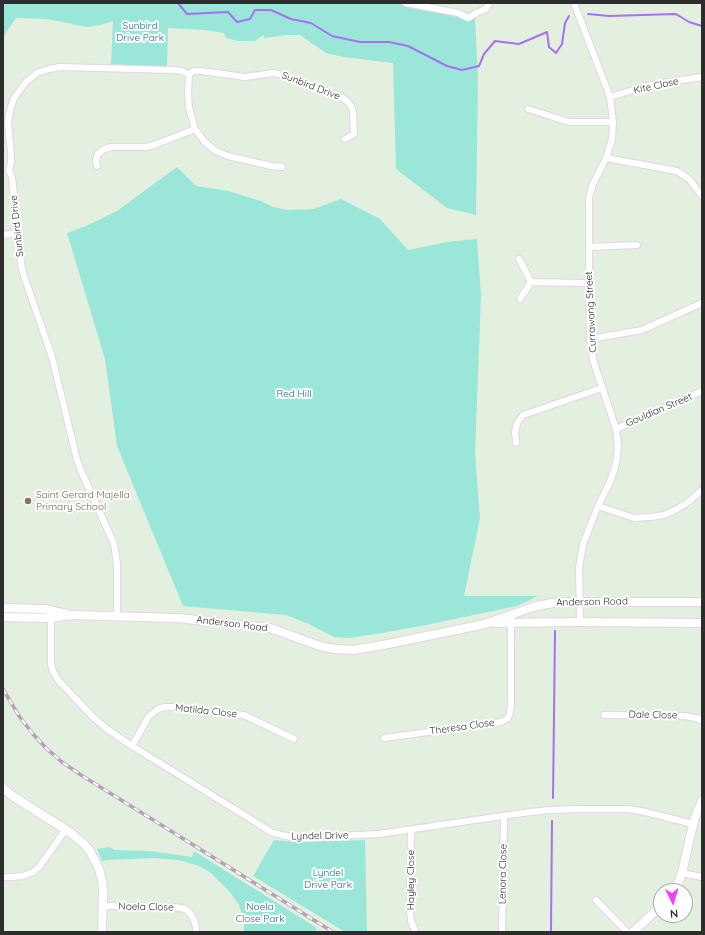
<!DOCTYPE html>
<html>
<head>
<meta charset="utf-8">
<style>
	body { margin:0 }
	#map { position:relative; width:705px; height:935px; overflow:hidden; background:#e3efdf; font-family:Quicksand,sans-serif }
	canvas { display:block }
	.frame { position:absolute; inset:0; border:4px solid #2d2d2d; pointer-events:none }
	.north { position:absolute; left:653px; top:883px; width:40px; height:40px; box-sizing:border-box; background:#fff; border:1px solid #ababab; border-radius:50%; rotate:175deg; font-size:11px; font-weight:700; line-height:16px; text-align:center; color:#2d2d2d }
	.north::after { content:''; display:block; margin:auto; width:14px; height:18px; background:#fb3cff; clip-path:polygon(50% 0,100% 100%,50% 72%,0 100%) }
</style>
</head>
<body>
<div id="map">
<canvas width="705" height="935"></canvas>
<div class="frame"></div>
<div class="north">N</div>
</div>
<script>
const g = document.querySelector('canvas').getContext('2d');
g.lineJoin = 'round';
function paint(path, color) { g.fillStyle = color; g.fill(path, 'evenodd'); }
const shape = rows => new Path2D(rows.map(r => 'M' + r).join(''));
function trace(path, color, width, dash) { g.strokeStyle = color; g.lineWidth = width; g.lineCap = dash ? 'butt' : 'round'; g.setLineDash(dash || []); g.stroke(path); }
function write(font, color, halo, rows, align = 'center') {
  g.font = font + ' Quicksand,sans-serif'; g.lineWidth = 4; g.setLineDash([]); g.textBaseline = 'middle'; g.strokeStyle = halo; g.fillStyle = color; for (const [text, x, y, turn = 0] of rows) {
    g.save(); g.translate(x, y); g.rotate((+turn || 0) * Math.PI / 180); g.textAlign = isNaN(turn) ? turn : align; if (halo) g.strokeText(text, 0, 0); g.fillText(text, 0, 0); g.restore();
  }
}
const green = shape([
	[3,3,396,3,475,18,478,78,476,215,447,208,396,169,393,63,343,57,326,53,300,35,286,35,265,38,263,35,255,41,238,41,226,38,224,33,205,30,168,28,167,67,111,64,113,21,100,25,87,27,47,19,16,18,3,37],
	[177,167,196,186,228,191,261,201,273,207,288,210,314,209,341,199,380,219,408,250,447,242,477,239,481,296,475,453,480,518,464,596,538,596,517,606,421,626,376,634,350,638,334,637,309,624,286,615,183,606,117,446,105,359,67,233,86,226,117,211],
	[274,840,298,842,365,840,367,932,345,932,253,876],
	[109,847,115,850,150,851,192,857,194,851,317,928,314,932,244,932,244,922,239,905,230,892,211,873,199,866,179,860,154,858,108,860,102,861,97,849]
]);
const stream = shape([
	[178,3,187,14,228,12,237,22,250,19,255,10,271,10,291,19,311,23,332,36,360,42,389,42,408,46,447,66,462,70,479,66,484,54,495,41,519,44,547,32,549,47,556,53,562,44,565,23,569,16],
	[588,14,609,16,676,14,689,22,702,26],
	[553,798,555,631],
	[551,932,552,821]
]);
const street = shape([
	[406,3,458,13,468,18,478,12,486,9,489,3],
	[574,3,610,97,613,122,612,139,606,158,592,186,589,198,589,283,590,339,593,360,616,429,618,446,616,464,610,482,598,506,583,544,579,568,580,622],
	[189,74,188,94,189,108,195,129,204,141,214,150,228,156,271,166,282,167],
	[610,97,650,85,702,77],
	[528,109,569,122,613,122],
	[606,158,677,171,689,179,702,196],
	[97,166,96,160,98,154,104,149,111,147,146,147,154,145,195,129],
	[3,235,18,233],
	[589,247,637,245],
	[519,259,531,282],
	[520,299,531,282,589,283],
	[590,339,642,330,702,303],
	[616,429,702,391],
	[516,443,515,432,517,423,523,415,602,388],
	[598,506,634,518,651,517,664,515,675,510,687,503,702,490],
	[117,617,117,564,114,544,110,535,82,473,77,460,52,357,23,273,21,263,12,177,9,171,11,162,11,154,8,122,10,110,14,98,26,82,37,73,49,69,60,67,172,70,181,71,189,74,194,71,201,71,245,77,273,73,279,74,340,96,348,102,351,106,353,111,354,134,345,139],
	[51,618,51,664,53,671,58,680,93,717,107,729,132,746,257,823,271,832,281,835,291,837,337,836,379,834,530,812,550,810,581,809,627,809,641,811,693,824],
	[604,715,685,716,695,718,702,720],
	[384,738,495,723,501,722,508,718,510,713,511,704,511,630,510,619],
	[132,746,149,716,158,709,165,707,172,707,244,715,294,739],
	[411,830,410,912,411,921,415,930],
	[682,873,702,877],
	[3,877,12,877,23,876,33,872,40,866,66,829],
	[596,900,627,932],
	[103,906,175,907,185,909,190,913,194,920,196,927,196,932],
	[502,932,504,816]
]);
const secondary = shape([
	[3,608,44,609,67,614],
	[3,617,51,618,70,615,178,618,270,628,323,647,336,649,353,650,378,646,485,624,533,607,552,603,563,602,702,602],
	[495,623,580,622,702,623],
	[3,788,11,795,71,833,85,845,90,851,99,869,102,880,103,890,102,932],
	[673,891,678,883,682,873,693,824,697,812,702,801],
	[633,932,661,906]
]);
const rail = shape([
	[3,689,19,716,33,734,47,749,62,762,81,775,333,932]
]);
const markers = [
	[28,501,4,"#8d6e63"]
];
const parkNames = [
	["Sunbird",140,26],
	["Drive Park",140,38],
	["Red Hill",294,394],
	["Lyndel",328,873],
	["Drive Park",328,885],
	["Noela",260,907],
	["Close Park",260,919]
];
const streetNames = [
	["Sunbird Drive",311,86,21],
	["Kite Close",656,86,-12],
	["Sunbird Drive",17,226,-96],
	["Currawong Street",591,312,-93],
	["Gouldian Street",659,410,-23],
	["Anderson Road",592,602,-1],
	["Anderson Road",232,624,7],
	["Matilda Close",206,711,6],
	["Dale Close",653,715,1],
	["Theresa Close",462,727,-8],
	["Lyndel Drive",320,836,-1],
	["Lenora Close",503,874,-89],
	["Hayley Close",411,880,-90],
	["Noela Close",146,907,1]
];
const educationNames = [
	["Saint Gerard Majella",36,495],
	["Primary School",36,507]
];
paint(green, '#9ae7da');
trace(stream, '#a96ff4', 2);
trace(street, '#e5d4e6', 8);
trace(secondary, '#e5d4e6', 10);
trace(street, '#fff', 6);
trace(secondary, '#fff', 8);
trace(rail, '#b8a1b7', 3.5);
trace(rail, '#fff', 2, [6]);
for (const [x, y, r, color] of markers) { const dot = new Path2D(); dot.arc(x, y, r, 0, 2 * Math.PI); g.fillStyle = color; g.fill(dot); trace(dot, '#fff', 1.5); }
write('10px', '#186f6c', '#fff', parkNames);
write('10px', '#2d2d2d', '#fff', streetNames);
write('10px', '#785e54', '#fff', educationNames, 'left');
</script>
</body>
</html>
